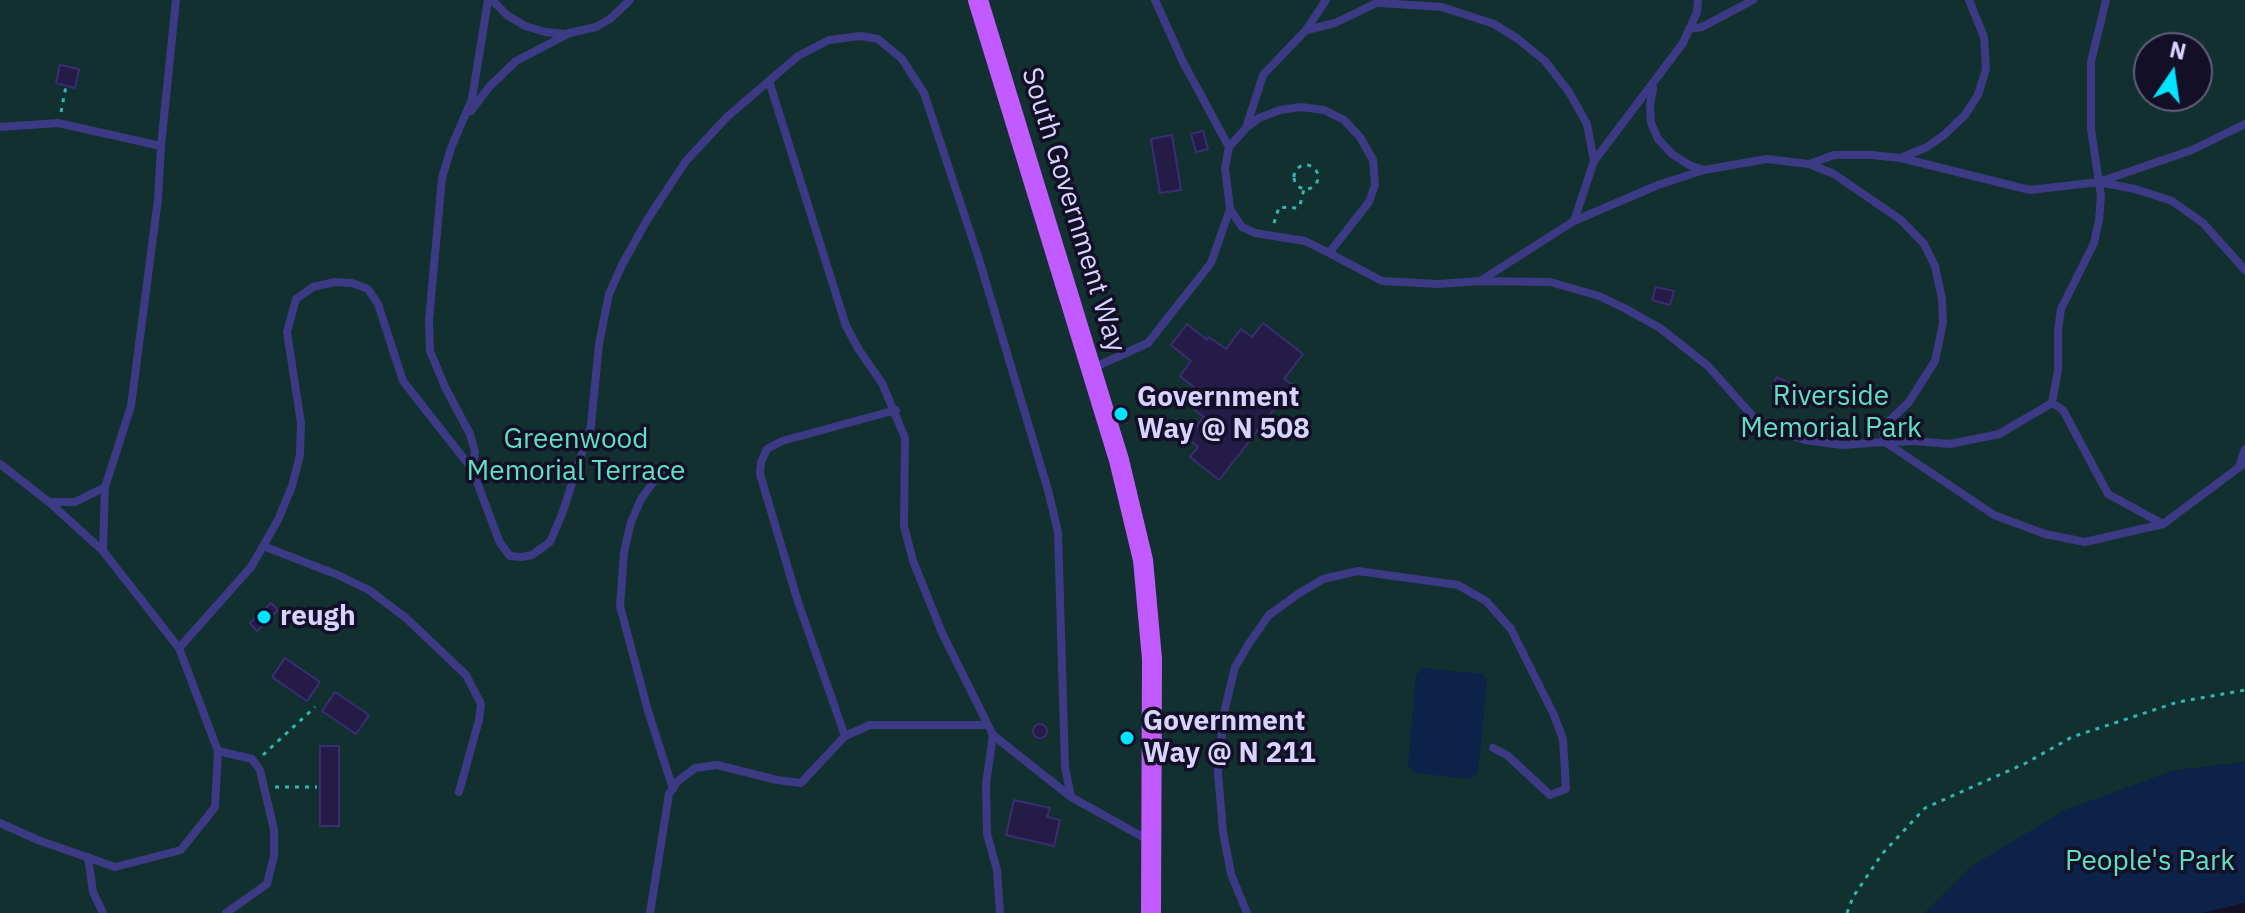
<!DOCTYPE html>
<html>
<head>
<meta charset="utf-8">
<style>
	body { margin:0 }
	#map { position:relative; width:2245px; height:913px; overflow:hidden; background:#130f26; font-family:"IBM Plex Sans",sans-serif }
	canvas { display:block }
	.north { position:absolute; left:2133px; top:32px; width:80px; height:80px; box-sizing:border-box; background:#130f26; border:2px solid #625e7d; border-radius:50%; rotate:13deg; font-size:22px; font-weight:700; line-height:32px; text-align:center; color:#d9d4ff }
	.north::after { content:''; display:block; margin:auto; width:28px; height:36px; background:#00e5ff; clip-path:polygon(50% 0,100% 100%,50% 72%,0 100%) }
</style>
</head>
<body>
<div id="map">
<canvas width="2245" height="913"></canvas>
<div class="north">N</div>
</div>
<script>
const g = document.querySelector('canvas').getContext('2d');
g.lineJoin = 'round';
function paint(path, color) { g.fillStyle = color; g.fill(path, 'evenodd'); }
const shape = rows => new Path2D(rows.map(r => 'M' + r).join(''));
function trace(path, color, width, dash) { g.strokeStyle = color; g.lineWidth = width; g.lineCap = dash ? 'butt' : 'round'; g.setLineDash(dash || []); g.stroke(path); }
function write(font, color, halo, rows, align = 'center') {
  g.font = font + ' "IBM Plex Sans",sans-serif'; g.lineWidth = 7; g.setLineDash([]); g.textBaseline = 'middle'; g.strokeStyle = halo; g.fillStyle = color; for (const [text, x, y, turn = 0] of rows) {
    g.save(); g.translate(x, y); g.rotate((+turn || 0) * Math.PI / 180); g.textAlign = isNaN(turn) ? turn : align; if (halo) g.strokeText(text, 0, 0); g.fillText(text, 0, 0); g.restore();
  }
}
const green = shape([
	[0,0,2245,0,2245,762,2172,771,1972,866,1925,913,0,913],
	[2149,48,2197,48,2197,96,2149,96]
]);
const water = shape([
	[1423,668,1483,674,1487,680,1478,773,1471,779,1415,773,1408,765,1416,675],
	[2245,762,2245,903,2202,913,1925,913,1972,866,2065,810,2172,771]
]);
const building = shape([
	[60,65,79,69,75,88,56,83,60,65],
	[1203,131,1208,149,1196,152,1191,134,1203,131],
	[1172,135,1181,190,1160,193,1151,139,1172,135],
	[1656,287,1674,291,1670,305,1652,300,1656,287],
	[1263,323,1303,354,1284,379,1293,385,1219,480,1190,457,1198,447,1187,438,1204,417,1184,402,1195,388,1180,376,1191,361,1171,345,1187,324,1207,340,1209,337,1226,349,1241,329,1252,337,1263,323],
	[1777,377,1791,384,1784,396,1771,388,1777,377],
	[271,603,278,610,257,631,250,623,271,603],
	[285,658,320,682,307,701,272,677,285,658],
	[335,692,369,715,356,734,322,711,335,692],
	'1033 731a7 7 0 1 1 14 0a7 7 0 1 1-14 0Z',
	[320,746,339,746,339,826,320,826,320,746],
	[1014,800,1050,808,1047,817,1060,820,1054,846,1006,835,1014,800]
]);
const path = shape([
	[61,112,66,86],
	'1294 177a12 12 0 1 1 24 0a12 12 0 1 1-24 0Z',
	[1274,223,1279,207,1297,208,1300,205,1304,189],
	[263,755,315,707],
	[275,787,317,787],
	[1847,913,1853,897,1882,854,1925,808,2026,763,2072,737,2178,702,2245,690]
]);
const service = shape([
	[488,0,472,99,451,148,442,178,429,320,430,351,445,387,470,434,475,452,472,469,500,543,510,556,522,557,532,555,550,542,562,514,591,426,599,344,609,294,622,265,647,220,686,161,727,117,798,56,829,40,861,36,878,39,902,59,924,93,978,256,1048,490,1058,532,1065,767,1071,797],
	[492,0,507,15,525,26,545,32,565,34,596,27,610,19,630,0],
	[1155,0,1183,62,1229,147],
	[1379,3,1442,7,1494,24,1518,39,1545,61,1569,92,1587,124,1594,161],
	[1689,29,1702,27,1753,0],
	[1307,30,1335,23,1383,0],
	[769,81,846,326,859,350,882,383,905,438,904,526,913,561,943,635,993,735],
	[1653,88,1650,106,1651,123,1658,139,1672,154,1689,165,1704,170],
	[471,111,489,87,516,61,568,34],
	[2245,124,2192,150,2099,182,2135,189,2172,201,2203,223,2245,270],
	[0,127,58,123,161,146],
	[1246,128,1259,118,1280,110,1301,107,1324,110,1344,120,1360,137,1373,160,1375,185,1369,202,1329,253,1305,241,1255,233,1242,227,1230,209,1225,168,1229,147,1246,128,1263,75,1306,30,1326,0],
	[1903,157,1927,147,1944,135,1965,115,1978,95,1986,69,1984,37,1969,0],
	[1809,164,1834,155,1871,155,1901,158,2030,190,2099,182],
	[1574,221,1594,161,1683,43,1697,12,1698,0],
	[1329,253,1382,281,1438,284,1480,281],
	[1093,368,1148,343,1211,263,1230,209],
	[2052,403,2058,370,2058,330,2061,309,2094,243,2099,220,2101,196,2091,129,2091,62,2106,0],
	[1885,442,1882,428,1909,402,1935,361,1943,323,1942,299,1935,266,1924,244,1901,220,1834,174,1809,164,1767,159,1704,170,1658,185,1574,221,1480,281,1550,282,1599,296,1624,308,1660,328,1708,366,1757,421,1773,430,1805,440,1842,445,1885,442,1915,441,1950,444,1999,434,2052,403,2063,410,2108,494,2163,524,2085,542,2045,534,1994,515,1885,442],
	[0,464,49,502,103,551],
	[2239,467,2245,449],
	[666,471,655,480,641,499,631,522,624,552,620,606,648,711,673,789],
	[50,502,75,502,105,487],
	[2163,524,2245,463],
	[263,546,338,575,369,590,406,618,466,675,481,704,479,720,459,792],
	[179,648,251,567,278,520,292,486,300,455,301,423,287,332,296,299,313,287,335,282,352,283,368,289,378,304,403,381,472,469],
	[845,736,798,602,760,474,761,462,767,449,782,441,896,410],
	[218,751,252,759,260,770,274,830,274,856,267,884,226,913],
	[0,823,38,840,115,867,181,850,215,807,218,751,179,648,103,551,105,487,131,406,158,199,161,146,176,0],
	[88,857,93,892,103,913],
	[650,913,669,794,678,781,695,768,717,765,777,780,801,783,845,736,870,725,987,725],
	[1000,913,997,870,987,834,986,784,993,735,1071,797,1150,841],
	[1247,913,1231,874,1223,832,1218,773,1224,713,1235,667,1250,642,1269,615,1298,594,1323,579,1358,571,1458,585,1486,601,1511,629,1553,713,1563,739,1566,789,1550,795,1507,755,1493,748]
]);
const primary = shape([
	[978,0,1119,460,1143,560,1152,659,1151,913]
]);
const markers = [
	[1121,414,8,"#00e5ff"],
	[264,617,8,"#00e5ff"],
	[1127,738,8,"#00e5ff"]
];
const streetNames = [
	["South Government Way",1073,210,73]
];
const parkNames = [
	["Riverside",1831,397],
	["Memorial Park",1831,429],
	["Greenwood",576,440],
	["Memorial Terrace",576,472],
	["People's Park",2150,862]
];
const poiNames = [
	["Government",1137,398],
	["Way @ N 508",1137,430],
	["reugh",280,617],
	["Government",1143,722],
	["Way @ N 211",1143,754]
];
paint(green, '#12302f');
paint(water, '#0c2248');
paint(building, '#241b47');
trace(building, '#3b2d73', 2);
trace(path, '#2fb8b0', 3, [4, 6]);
trace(service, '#3d3a85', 8);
trace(primary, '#c25bff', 20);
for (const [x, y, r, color] of markers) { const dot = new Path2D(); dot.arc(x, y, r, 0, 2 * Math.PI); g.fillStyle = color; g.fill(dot); trace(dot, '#130f26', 3); }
write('28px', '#d9d4ff', '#130f26', streetNames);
write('28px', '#5fe0c0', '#130f26', parkNames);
write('bold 28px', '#d9d4ff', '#130f26', poiNames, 'left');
</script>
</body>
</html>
